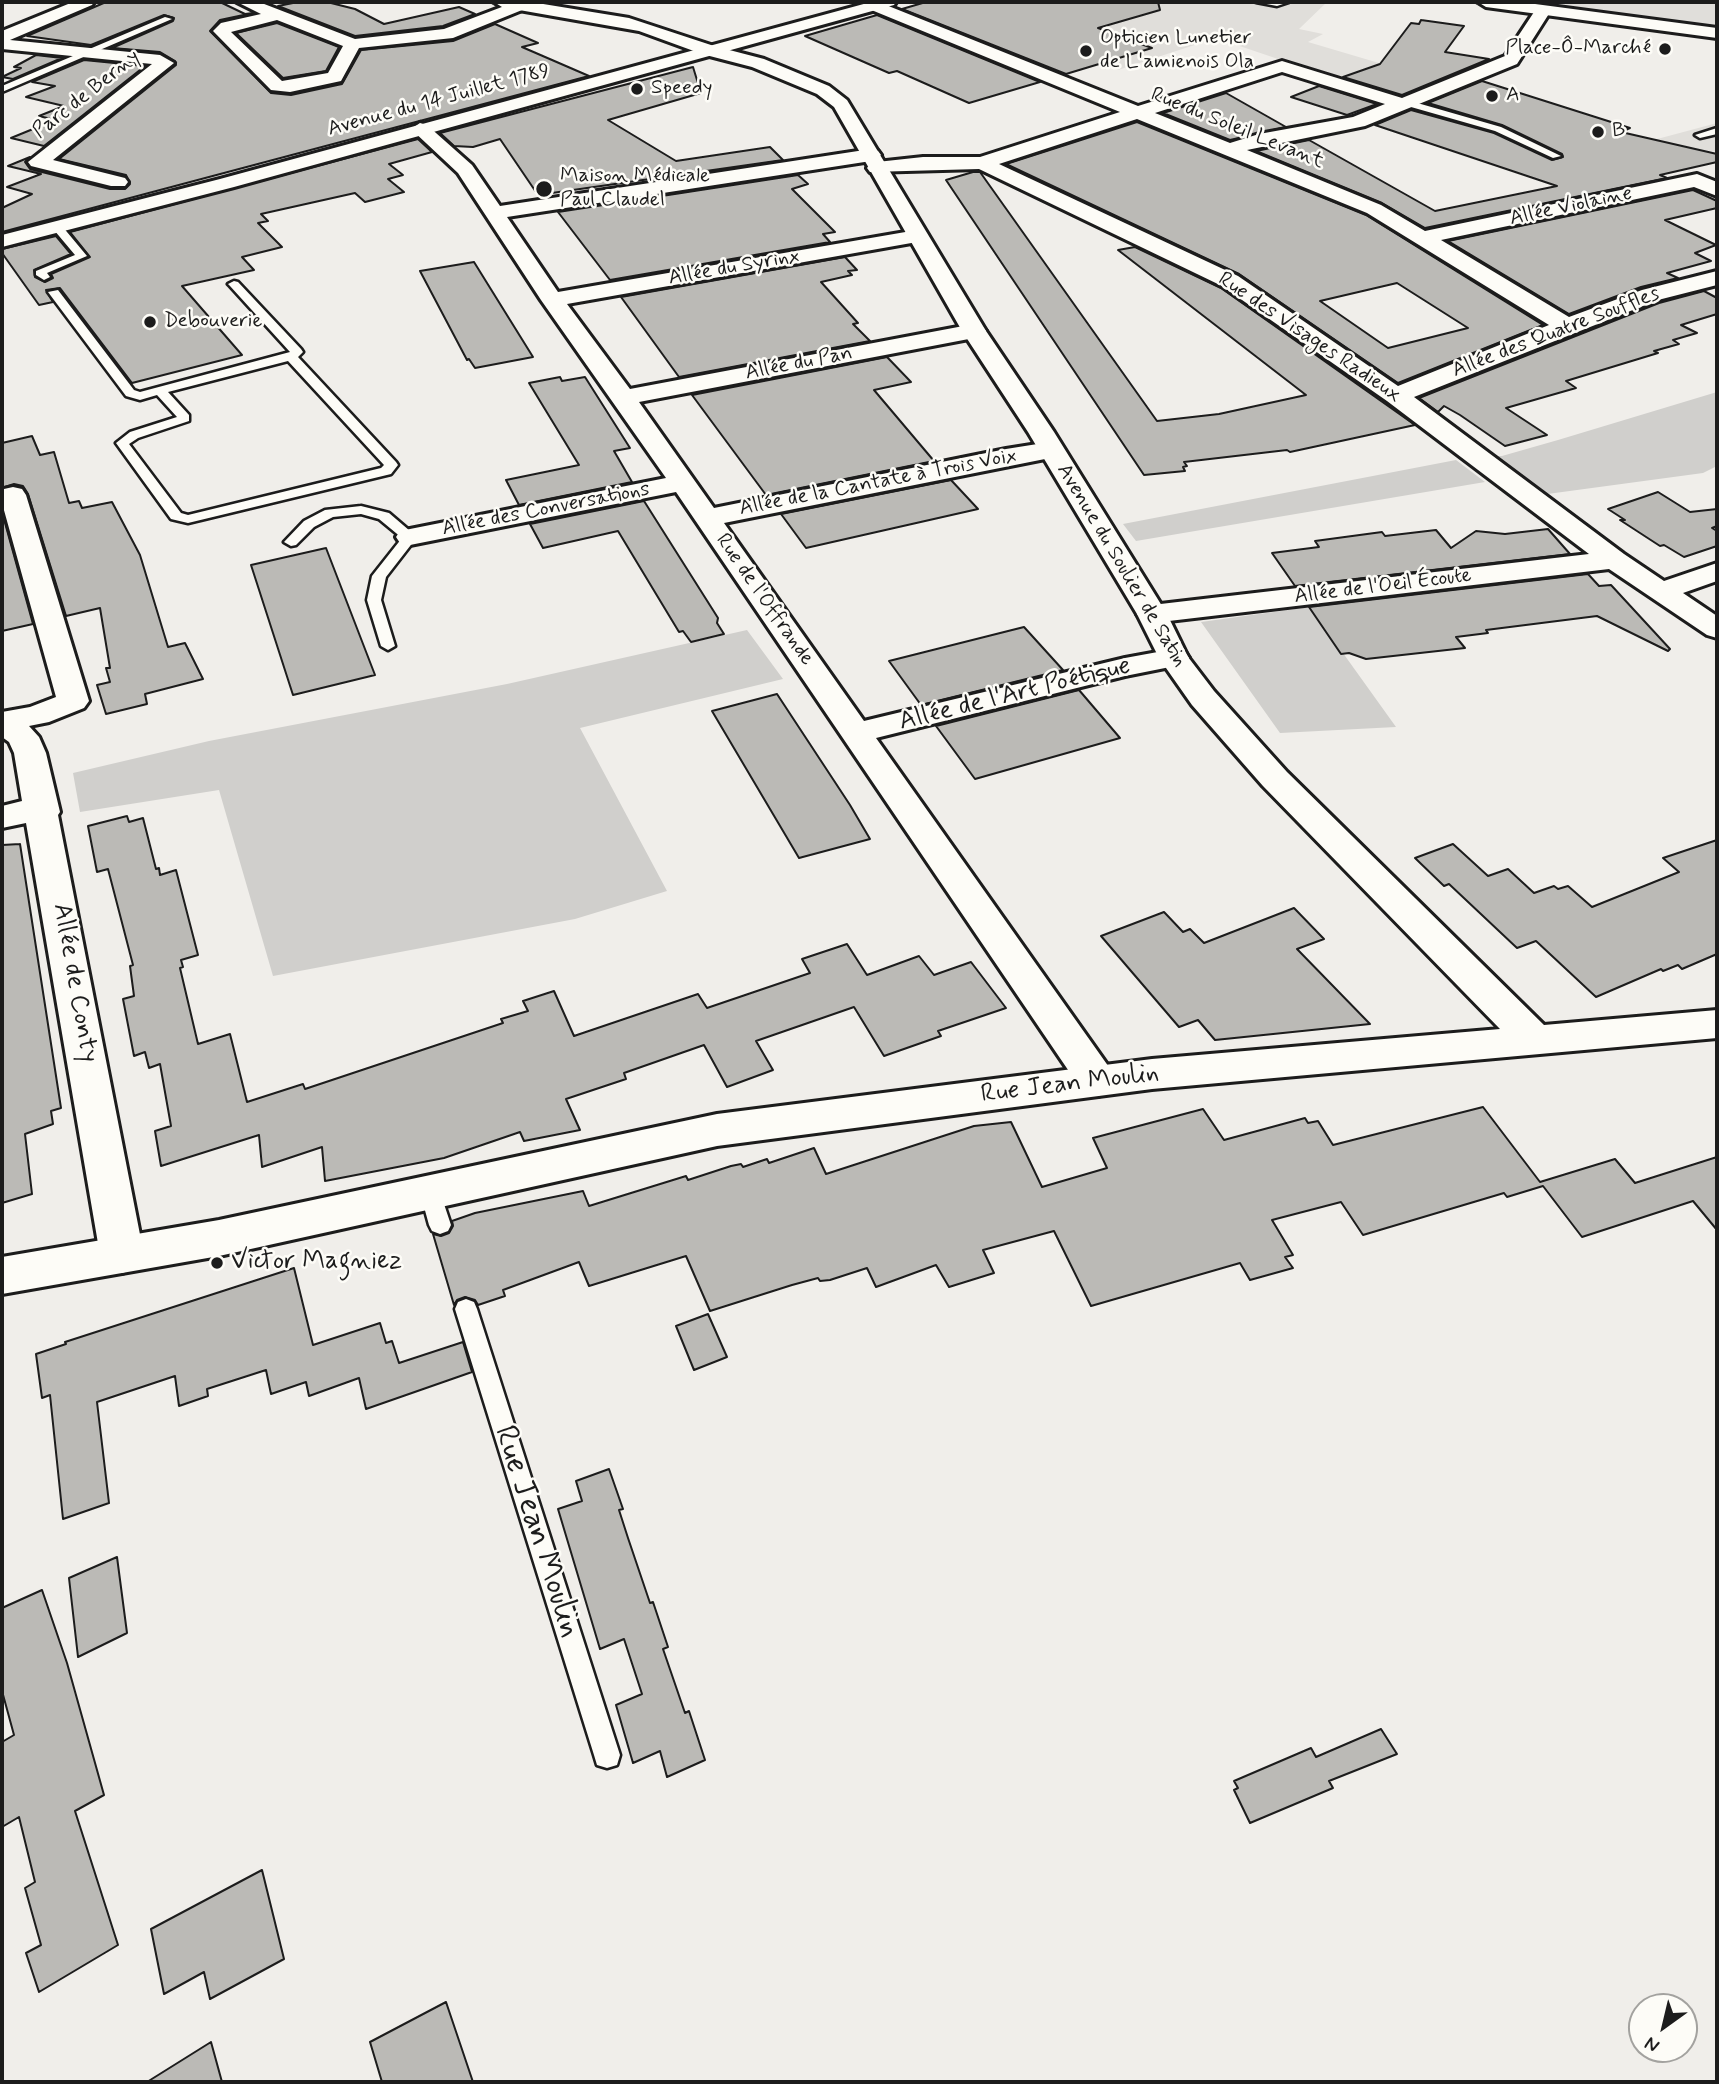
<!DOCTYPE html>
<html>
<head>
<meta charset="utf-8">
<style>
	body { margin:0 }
	#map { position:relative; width:1719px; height:2084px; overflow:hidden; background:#f0eeea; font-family:Mynerve,sans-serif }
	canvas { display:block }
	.frame { position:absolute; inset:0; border:4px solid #1c1c1c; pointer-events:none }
	.north { position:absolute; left:1628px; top:1993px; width:70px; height:70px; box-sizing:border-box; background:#fdfcf7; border:2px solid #a3a29f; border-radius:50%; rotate:214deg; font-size:19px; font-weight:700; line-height:28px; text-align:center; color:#1c1c1c }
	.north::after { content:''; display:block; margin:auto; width:24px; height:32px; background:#1c1c1c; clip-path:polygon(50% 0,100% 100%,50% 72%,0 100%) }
</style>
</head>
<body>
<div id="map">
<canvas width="1719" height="2084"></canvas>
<div class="frame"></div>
<div class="north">N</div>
</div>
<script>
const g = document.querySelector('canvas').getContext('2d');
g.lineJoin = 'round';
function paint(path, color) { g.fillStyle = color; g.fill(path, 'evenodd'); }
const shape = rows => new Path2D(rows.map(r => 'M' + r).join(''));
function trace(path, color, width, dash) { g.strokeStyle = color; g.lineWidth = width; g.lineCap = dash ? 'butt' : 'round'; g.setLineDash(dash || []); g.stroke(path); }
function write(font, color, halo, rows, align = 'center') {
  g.font = font + ' Mynerve,sans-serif'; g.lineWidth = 5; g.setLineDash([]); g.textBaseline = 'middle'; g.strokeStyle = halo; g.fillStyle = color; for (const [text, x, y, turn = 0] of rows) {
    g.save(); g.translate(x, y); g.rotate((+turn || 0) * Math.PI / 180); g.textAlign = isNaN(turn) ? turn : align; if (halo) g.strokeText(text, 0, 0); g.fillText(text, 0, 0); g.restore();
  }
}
const built = shape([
	[943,2,1327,2,1299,29,1323,34,1308,42,1389,66,1343,81,1216,38,1118,70],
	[1509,2,1717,2,1717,30],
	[1717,123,1717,152,1646,142]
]);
const green = shape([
	[1717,392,1717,466,1703,473,1540,495,1486,456,1502,456,1558,440],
	[1456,460,1485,482,1136,541,1123,524],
	[1310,607,1396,727,1280,733,1201,622],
	[747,630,783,679,580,728,667,891,575,919,273,976,219,790,80,812,73,773,209,741,507,684]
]);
const building = shape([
	[106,2,220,2,245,14,253,13,220,20,210,31,271,93,291,95,342,84,361,50,453,41,495,24,538,43,522,47,589,76,2,232,2,208,32,194,7,187,41,174,8,166,30,157,25,162,30,169,110,189,125,189,130,184,126,175,59,159,176,65,175,61,160,52,112,48,173,21,174,18,164,15,91,45,27,36,106,2],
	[298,2,327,2,355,9,384,24,459,7,475,14,443,26,355,36,278,6,298,2],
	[926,2,1158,2,1160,10,1098,28,1152,48,1066,74,902,9,926,2],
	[877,15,1040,82,969,103,897,71,889,73,805,36,877,15],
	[1421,20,1464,26,1445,52,1489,59,1402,95,1343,77,1380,64,1411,23,1419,24,1421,20],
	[277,23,339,47,326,71,283,78,236,33,277,23],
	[36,55,62,58,13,79,2,77,21,68,14,67,36,55],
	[84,60,145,66,44,146,11,138,55,120,39,116,64,106,26,97,55,86,32,82,84,60],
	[693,67,701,93,608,120,676,161,770,147,783,160,538,195,500,139,473,147,454,146,440,133,693,67],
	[1482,81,1630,128,1621,132,1717,154,1717,162,1660,175,1667,178,1425,228,1382,203,1256,151,1309,140,1435,211,1557,186,1375,125,1411,110,1494,133,1552,160,1563,157,1562,154,1502,125,1428,103,1482,81],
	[1319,86,1377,104,1347,115,1291,97,1319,86],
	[1226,93,1286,127,1230,140,1163,113,1226,93],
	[1137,122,1366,215,1543,325,1398,383,1239,274,1006,164,1137,122],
	[1397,283,1468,328,1388,348,1320,301,1397,283],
	[418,139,432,152,389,164,403,175,388,179,404,192,365,202,355,193,261,214,268,221,258,223,282,247,242,257,254,270,182,286,242,355,132,383,60,288,46,290,53,302,39,305,2,253,2,249,56,236,71,254,34,270,35,277,45,282,53,278,51,274,90,257,70,232,418,139],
	[973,172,980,172,1157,421,1219,414,1306,395,1118,250,1135,247,1221,288,1415,425,1290,452,1287,450,1184,462,1187,466,1183,467,1185,471,1144,475,946,180,973,172],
	[798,175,808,184,792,189,835,232,823,234,830,242,610,280,558,212,798,175],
	[1693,190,1717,201,1717,208,1665,220,1716,245,1695,253,1711,261,1667,273,1678,278,1641,287,1569,314,1448,241,1693,190],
	[845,257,857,270,848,271,852,275,821,282,858,323,853,324,870,341,679,377,621,297,845,257],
	[474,262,533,357,475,368,469,359,467,360,420,271,474,262],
	[1704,291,1717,298,1717,314,1681,325,1697,333,1673,340,1679,344,1654,351,1658,353,1566,381,1576,388,1506,408,1547,435,1505,446,1460,415,1444,406,1438,412,1419,398,1659,303,1704,291],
	[887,357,911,382,874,390,934,461,766,495,692,395,887,357],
	[560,377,562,381,585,377,630,448,614,451,632,482,519,505,506,480,579,465,529,383,560,377],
	[32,436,40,455,54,452,69,503,79,501,82,508,112,502,140,555,168,647,185,643,203,679,145,694,147,704,106,714,97,685,110,682,106,668,110,668,100,608,66,616,28,494,23,486,14,484,2,488,2,443,32,436],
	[951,480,978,509,806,548,781,514,951,480],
	[1658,492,1690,512,1717,509,1717,526,1712,528,1717,531,1717,546,1684,557,1664,545,1660,546,1620,520,1625,520,1608,509,1658,492],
	[644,501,718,618,717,623,724,634,691,642,683,631,679,632,618,531,543,548,530,524,644,501],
	[2,512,33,624,2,631,2,512],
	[1548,529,1570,554,1295,586,1272,553,1319,547,1315,541,1382,532,1385,536,1436,530,1451,548,1476,531,1505,534,1548,529],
	[326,548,375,675,293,695,251,565,326,548],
	[1588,574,1599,586,1611,585,1670,649,1668,651,1597,616,1486,630,1488,633,1456,637,1465,648,1366,659,1349,653,1341,654,1309,607,1588,574],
	[1024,627,1063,670,921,705,889,661,1024,627],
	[1079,690,1120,738,975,779,936,726,1079,690],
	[777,694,850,805,870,839,799,858,712,711,777,694],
	[127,816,129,822,143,818,156,869,159,868,160,875,176,870,198,955,181,960,183,967,180,968,198,1044,230,1034,247,1102,303,1084,305,1089,503,1023,501,1019,528,1011,523,1001,554,991,574,1036,698,994,707,1008,810,973,802,959,847,944,867,975,919,956,934,975,971,962,1006,1008,938,1031,941,1036,884,1056,854,1007,756,1041,773,1070,727,1087,704,1045,624,1073,626,1079,566,1099,580,1130,524,1141,520,1132,444,1158,325,1181,322,1147,262,1167,259,1135,161,1166,155,1131,171,1126,160,1064,149,1068,145,1052,134,1056,123,999,134,996,130,966,133,965,108,869,97,872,88,826,127,816],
	[1717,840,1717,954,1682,969,1678,965,1663,971,1661,969,1596,997,1536,941,1517,948,1449,884,1444,886,1415,858,1453,844,1488,876,1508,869,1534,893,1554,886,1558,889,1568,886,1592,907,1679,872,1663,858,1717,840],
	[20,844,61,1108,51,1111,53,1124,25,1134,32,1194,2,1203,2,845,20,844],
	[1294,908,1324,939,1297,949,1370,1024,1215,1040,1198,1020,1179,1027,1101,936,1164,912,1183,932,1190,929,1204,943,1294,908],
	[1483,1107,1540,1182,1615,1159,1635,1183,1717,1157,1717,1230,1693,1201,1582,1237,1543,1186,1507,1197,1504,1193,1363,1235,1341,1202,1272,1220,1293,1255,1285,1257,1293,1268,1250,1280,1240,1263,1091,1306,1054,1231,983,1250,994,1273,949,1287,936,1265,876,1287,867,1268,830,1280,820,1281,818,1278,792,1285,710,1311,686,1256,589,1286,579,1262,503,1290,505,1296,478,1305,475,1300,465,1297,457,1300,454,1305,433,1234,441,1236,449,1233,453,1226,452,1221,475,1213,583,1191,589,1206,686,1176,688,1180,731,1166,741,1164,743,1167,767,1159,769,1163,814,1148,826,1174,974,1126,1011,1122,1042,1187,1107,1168,1093,1138,1203,1109,1224,1140,1305,1118,1308,1123,1318,1121,1333,1145,1483,1107],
	[294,1268,313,1345,380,1323,386,1343,392,1341,399,1363,463,1342,472,1372,366,1409,359,1378,309,1396,306,1382,271,1394,266,1370,207,1389,208,1396,179,1406,175,1376,97,1402,109,1503,63,1519,50,1395,42,1398,36,1354,66,1344,65,1342,294,1268],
	[708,1314,727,1357,694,1370,676,1326,708,1314],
	[609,1469,623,1509,619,1510,628,1538,650,1603,653,1602,668,1647,663,1649,685,1713,689,1711,705,1760,667,1777,660,1751,633,1763,616,1705,642,1694,624,1639,600,1649,558,1509,582,1501,576,1481,609,1469],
	[117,1557,127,1633,78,1657,69,1578,117,1557],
	[42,1590,67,1663,104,1795,75,1811,118,1945,39,1992,26,1953,41,1945,25,1888,35,1882,19,1817,2,1827,2,1742,14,1735,2,1691,2,1608,42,1590],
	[1381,1729,1397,1754,1329,1781,1333,1788,1250,1823,1234,1790,1238,1788,1234,1781,1311,1748,1316,1757,1381,1729],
	[262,1870,284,1959,210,1999,204,1972,164,1994,151,1929,262,1870],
	[446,2002,473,2082,382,2082,370,2042,446,2002],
	[211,2042,222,2082,147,2082,211,2042]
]);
const lane = shape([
	[1256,2,1289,2,1277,6,1256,2],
	[165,17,172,19,2,92,2,86,165,17],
	[1407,100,1501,127,1561,156,1553,158,1495,131,1404,105,1402,103,1407,100],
	[1717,128,1717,134,1700,138,1695,135,1717,128],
	[54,226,62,226,87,256,47,273,50,277,44,280,36,275,36,271,75,255,54,230,54,226],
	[234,281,238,282,301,349,303,352,298,357,396,462,398,465,391,474,188,523,171,519,116,443,130,432,177,417,157,395,140,400,126,396,48,292,58,290,134,390,140,392,290,352,230,286,228,284,234,281],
	[288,361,384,465,381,468,188,515,181,513,129,444,138,438,189,421,189,415,168,392,288,361],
	[361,506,389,513,417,537,386,577,381,600,395,646,388,650,381,646,367,600,372,576,402,538,379,519,361,514,333,517,314,527,296,545,291,546,284,542,304,521,325,510,361,506],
	[430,1183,437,1186,440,1192,451,1225,448,1231,440,1234,432,1231,429,1225,420,1192,423,1186,430,1183],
	[466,1299,474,1302,477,1309,620,1755,617,1765,607,1768,597,1765,594,1755,455,1309,458,1302,466,1299]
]);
const street = shape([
	[73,2,94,2,92,5,10,40,160,55,174,63,53,160,125,178,128,182,125,186,111,186,31,166,28,162,152,64,2,49,2,31,73,2],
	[237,2,259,2,355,39,444,29,515,2,527,2,529,5,527,8,453,38,359,48,341,81,290,92,271,90,213,31,221,23,261,14,237,2],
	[277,20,343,46,328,73,282,81,231,32,277,20],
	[869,3,881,3,1138,106,1282,61,1402,98,1505,56,1538,6,1550,6,1552,9,1517,64,1365,126,1247,150,1381,205,1425,231,1697,174,1717,182,1717,196,1694,187,1441,240,1569,317,1642,290,1717,271,1717,285,1658,300,1414,397,1624,554,1664,581,1717,563,1717,581,1683,593,1717,616,1717,638,1707,635,1609,569,1152,623,1142,620,1137,614,1142,608,1152,605,1589,554,1387,401,1222,286,979,169,870,172,867,168,870,164,877,162,923,157,980,157,1120,112,869,9,867,6,869,3],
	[1282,72,1385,104,1353,117,1259,134,1230,143,1155,113,1282,72],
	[1137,119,1367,213,1549,325,1398,386,1238,276,999,164,1137,119],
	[420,123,427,125,472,165,500,206,871,149,878,151,881,155,871,161,507,217,558,292,917,230,924,232,928,236,924,240,917,242,567,304,630,389,974,324,982,326,986,331,982,336,974,338,639,402,714,508,1006,449,1050,442,1059,445,1063,450,1059,455,1050,458,724,523,864,721,1125,658,1174,649,1185,652,1189,658,1185,664,1125,676,876,738,1111,1070,1117,1081,1111,1092,1097,1096,1083,1092,676,492,410,545,400,543,396,537,400,531,410,529,666,478,541,300,458,173,411,129,420,123],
	[13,487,22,489,26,495,89,701,84,708,49,722,29,726,39,737,46,753,60,812,58,815,144,1255,137,1268,122,1273,107,1268,100,1255,26,823,2,828,2,806,22,801,14,753,9,742,2,737,2,712,30,707,56,697,2,503,4,489,13,487]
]);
const secondary = shape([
	[494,2,531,2,629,18,714,46,764,59,829,86,847,100,986,331,1054,432,1167,614,1188,657,1214,691,1287,772,1544,1025,1717,1010,1717,1038,1152,1089,717,1146,219,1256,2,1294,2,1257,219,1220,717,1114,1152,1059,1500,1029,1263,786,1192,705,1159,658,1137,614,1028,432,962,331,834,107,817,94,752,67,702,54,639,31,502,7,494,2],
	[1478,2,1520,2,1717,28,1717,38,1486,7,1478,2]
]);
const primary = shape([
	[871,2,896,2,894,5,234,187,2,247,2,235,220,179,871,2]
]);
const markers = [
	[1665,49,7,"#1c1c1c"],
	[1086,51,7,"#1c1c1c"],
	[637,89,7,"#1c1c1c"],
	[1492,96,7,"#1c1c1c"],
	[1598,132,7,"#1c1c1c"],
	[544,189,9,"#1c1c1c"],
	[150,322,7,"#1c1c1c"],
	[217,1263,7,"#1c1c1c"]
];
const farPoinames = [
	["Opticien Lunetier",1100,39],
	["de L'amienois Ola",1100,63],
	["Place-Ô-Marché",1651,49,"right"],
	["Speedy",651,89],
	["A",1506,96],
	["B",1612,132],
	["Maison Médicale",560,177],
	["Paul Claudel",560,201],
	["Debouverie",164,322]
];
const farStreetnames = [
	["Parc de Berny",87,95,-38],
	["Avenue du 14 Juillet 1789",439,101,-15],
	["Rue du Soleil Levant",1237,129,22],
	["Allée Violaine",1571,207,-12],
	["Allée du Syrinx",734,268,-10],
	["Allée des Quatre Souffles",1556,333,-21],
	["Rue des Visages Radieux",1309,338,34],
	["Allée du Pan",799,364,-11],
	["Allée de la Cantate à Trois Voix",878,483,-11],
	["Allée des Conversations",546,510,-11],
	["Avenue du Soulier de Satin",1121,566,59],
	["Allée de l'Oeil Écoute",1383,587,-7],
	["Rue de l'Offrande",764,600,55]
];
const streetNames = [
	["Allée de l'Art Poétique",1015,695,-14],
	["Allée de Conty",74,983,80],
	["Rue Jean Moulin",1070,1085,-7]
];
const poiNames = [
	["Victor Magniez",231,1263]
];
const nearStreetnames = [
	["Rue Jean Moulin",536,1532,72]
];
paint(built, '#e0deda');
paint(green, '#d0cfcc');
paint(building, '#bbbab6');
trace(building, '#1c1c1c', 2);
trace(lane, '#1c1c1c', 5);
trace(street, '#1c1c1c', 6);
trace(secondary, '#1c1c1c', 6);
trace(primary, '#1c1c1c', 6);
paint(lane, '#fdfcf7');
paint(street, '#fdfcf7');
paint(secondary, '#fdfcf7');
paint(primary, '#fdfcf7');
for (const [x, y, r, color] of markers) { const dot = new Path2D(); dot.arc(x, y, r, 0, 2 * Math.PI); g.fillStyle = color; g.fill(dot); trace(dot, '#fdfcf7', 2.5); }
write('21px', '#1c1c1c', '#fdfcf7', farPoinames, 'left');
write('21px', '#1c1c1c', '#fdfcf7', farStreetnames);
write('26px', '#1c1c1c', '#fdfcf7', streetNames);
write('26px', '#1c1c1c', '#fdfcf7', poiNames, 'left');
write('32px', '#1c1c1c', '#fdfcf7', nearStreetnames);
</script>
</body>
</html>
